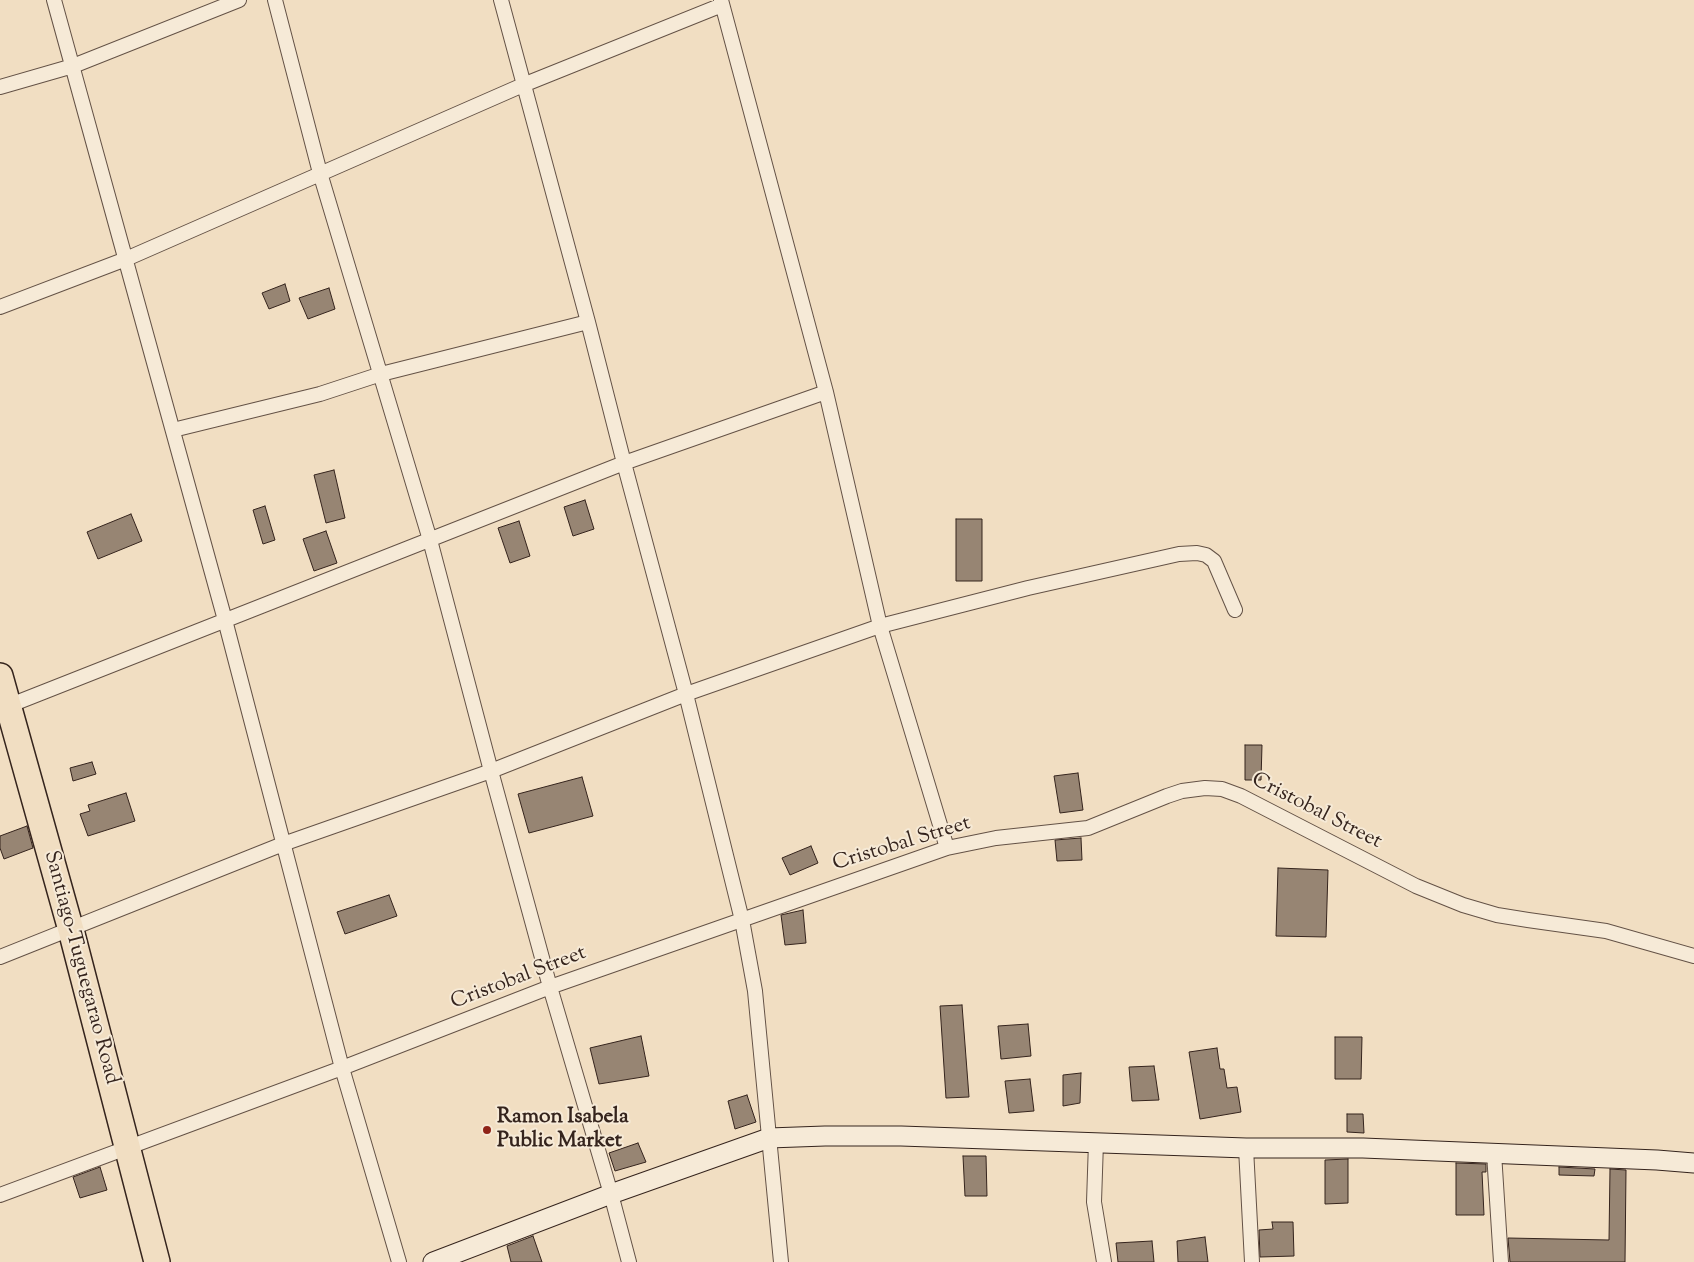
<!DOCTYPE html>
<html>
<head>
<meta charset="utf-8">
<style>
	body { margin:0 }
	canvas { display:block; background:#f1dec2 }
</style>
</head>
<body>
<canvas width="1694" height="1262"></canvas>
<script>
const g = document.querySelector('canvas').getContext('2d');
g.lineJoin = 'round';
function paint(path, color) { g.fillStyle = color; g.fill(path, 'evenodd'); }
const shape = rows => new Path2D(rows.map(r => 'M' + r).join(''));
function trace(path, color, width, dash) { g.strokeStyle = color; g.lineWidth = width; g.lineCap = dash ? 'butt' : 'round'; g.setLineDash(dash || []); g.stroke(path); }
function write(font, color, halo, rows, align = 'center') {
  g.font = font + ' "Sorts Mill Goudy",serif'; g.lineWidth = 4; g.setLineDash([]); g.textBaseline = 'middle'; g.strokeStyle = halo; g.fillStyle = color; for (const [text, x, y, turn = 0] of rows) {
    g.save(); g.translate(x, y); g.rotate((+turn || 0) * Math.PI / 180); g.textAlign = isNaN(turn) ? turn : align; if (halo) g.strokeText(text, 0, 0); g.fillText(text, 0, 0); g.restore();
  }
}
const building = shape([
	[285,284,290,301,269,309,262,293,285,284],
	[329,288,335,309,308,319,299,298,329,288],
	[334,470,345,518,326,523,314,475,334,470],
	[585,500,594,529,573,536,564,507,585,500],
	[265,506,275,540,263,544,253,510,265,506],
	[131,514,142,541,98,559,87,532,131,514],
	[956,519,982,519,982,581,956,581,956,519],
	[519,521,530,556,510,563,498,528,519,521],
	[326,531,337,563,314,571,303,539,326,531],
	[1245,745,1262,745,1261,780,1245,780,1245,745],
	[92,762,96,774,73,781,70,768,92,762],
	[1078,773,1083,810,1060,813,1054,776,1078,773],
	[582,777,593,816,529,833,518,794,582,777],
	[126,793,135,821,88,836,80,814,90,811,88,805,126,793],
	[27,826,33,848,4,859,0,848,0,836,27,826],
	[1081,838,1082,860,1057,861,1055,840,1081,838],
	[811,846,818,863,790,875,782,858,811,846],
	[1278,868,1328,870,1326,937,1276,936,1278,868],
	[389,895,397,916,345,934,337,912,389,895],
	[803,910,806,943,785,945,781,915,803,910],
	[962,1005,969,1097,946,1098,940,1006,962,1005],
	[1028,1024,1031,1056,1001,1059,998,1026,1028,1024],
	[641,1036,649,1076,599,1084,590,1048,641,1036],
	[1335,1037,1362,1037,1361,1079,1335,1079,1335,1037],
	[1217,1048,1220,1069,1224,1069,1227,1088,1237,1087,1241,1112,1200,1119,1189,1052,1217,1048],
	[1154,1066,1159,1100,1132,1101,1129,1067,1154,1066],
	[1081,1073,1080,1103,1063,1106,1063,1075,1081,1073],
	[1030,1079,1034,1111,1009,1113,1005,1081,1030,1079],
	[747,1095,756,1122,735,1129,728,1101,747,1095],
	[1347,1114,1363,1114,1364,1133,1347,1132,1347,1114],
	[638,1143,646,1162,615,1171,609,1153,638,1143],
	[963,1156,986,1156,987,1196,965,1196,963,1156],
	[1348,1159,1348,1203,1325,1204,1325,1160,1348,1159],
	[1456,1163,1486,1164,1486,1172,1482,1172,1484,1215,1456,1215,1456,1163],
	[100,1167,107,1190,80,1198,73,1177,100,1167],
	[1559,1167,1595,1169,1594,1176,1559,1175,1559,1167],
	[1610,1169,1626,1170,1625,1262,1510,1262,1508,1238,1609,1240,1610,1169],
	[1272,1222,1293,1222,1294,1256,1260,1257,1259,1230,1273,1229,1272,1222],
	[533,1236,542,1262,511,1262,507,1246,533,1236],
	[1205,1237,1208,1262,1178,1262,1177,1241,1205,1237],
	[1152,1241,1154,1262,1118,1262,1116,1243,1152,1241]
]);
const street = shape([
	[54,0,225,620,342,1068,399,1262],
	[275,0,320,173,430,540,491,771,550,987,611,1194,629,1262],
	[501,0,588,322,624,463,686,694,742,920,755,991,781,1262],
	[721,0,826,392,880,626,947,848],
	[0,87,73,66,239,0],
	[0,307,126,259,523,85,722,5],
	[173,430,320,394,381,374,588,322],
	[8,706,624,463,826,392],
	[0,957,283,844,491,771,686,694,880,626,1028,588,1179,554,1197,553,1206,555,1214,561,1235,610],
	[1096,1142,1094,1202,1104,1262],
	[1246,1148,1252,1262],
	[1494,1153,1501,1262],
	[0,1195,342,1068,550,987,947,848,996,838,1088,828,1167,796,1182,791,1205,788,1222,789,1241,796,1416,886,1463,905,1497,915,1528,920,1606,931,1694,956]
]);
const secondary = shape([
	[433,1262,611,1194,769,1138,825,1136,901,1136,1246,1148,1363,1148,1657,1160,1694,1163]
]);
const highway = shape([
	[0,676,71,930,157,1262]
]);
const markers = [
	[487,1130,5,"#8f2418"]
];
const streetNames = [
	["Cristobal Street",1316,812,27],
	["Cristobal Street",902,845,-17],
	["Santiago-Tuguegarao Road",80,968,75],
	["Cristobal Street",519,979,-21]
];
const poiNames = [
	["Ramon Isabela",497,1118],
	["Public Market",497,1142]
];
paint(building, '#978573');
trace(building, '#35241d', 1);
trace(street, '#645246', 16);
trace(secondary, '#35241d', 21);
trace(highway, '#35241d', 28);
trace(street, '#f6ead7', 14);
trace(secondary, '#f6ead7', 19);
trace(highway, '#f1dec2', 25);
for (const [x, y, r, color] of markers) { const dot = new Path2D(); dot.arc(x, y, r, 0, 2 * Math.PI); g.fillStyle = color; g.fill(dot); trace(dot, '#f6ead7', 2); }
write('21px', '#35241d', '#f6ead7', streetNames);
write('bold 21px', '#35241d', '#f6ead7', poiNames, 'left');
</script>
</body>
</html>
